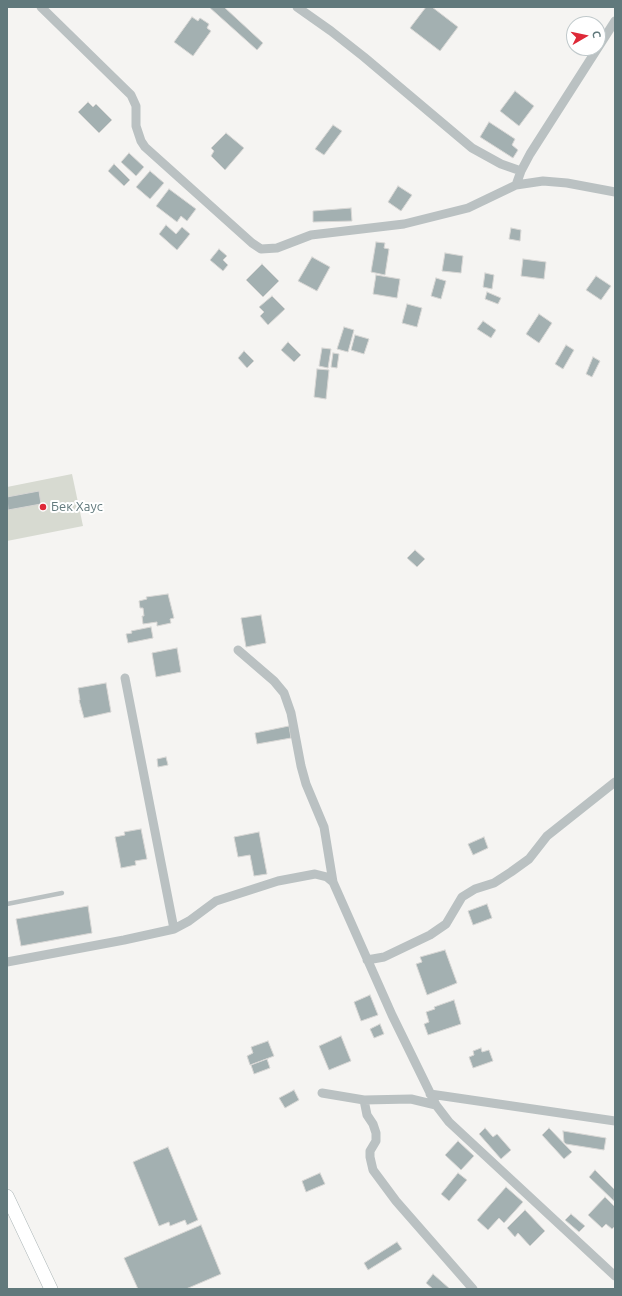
<!DOCTYPE html>
<html>
<head>
<meta charset="utf-8">
<style>
	body { margin:0 }
	#map { position:relative; width:622px; height:1296px; overflow:hidden; background:#f5f4f2; font-family:Ubuntu,sans-serif }
	canvas { display:block }
	.frame { position:absolute; inset:0; border:8px solid #61797c; pointer-events:none }
	.north { position:absolute; left:566px; top:16px; width:40px; height:40px; box-sizing:border-box; background:#fff; border:1px solid #c0c9cb; border-radius:50%; rotate:81deg; font-size:11px; font-weight:700; line-height:16px; text-align:center; color:#61797c }
	.north::after { content:''; display:block; margin:auto; width:14px; height:18px; background:#de2938; clip-path:polygon(50% 0,100% 100%,50% 72%,0 100%) }
</style>
</head>
<body>
<div id="map">
<canvas width="622" height="1296"></canvas>
<div class="frame"></div>
<div class="north">С</div>
</div>
<script>
const g = document.querySelector('canvas').getContext('2d');
g.lineJoin = 'round';
function paint(path, color) { g.fillStyle = color; g.fill(path, 'evenodd'); }
const shape = rows => new Path2D(rows.map(r => 'M' + r).join(''));
function trace(path, color, width, dash) { g.strokeStyle = color; g.lineWidth = width; g.lineCap = dash ? 'butt' : 'round'; g.setLineDash(dash || []); g.stroke(path); }
function write(font, color, halo, rows, align = 'center') {
  g.font = font + ' Ubuntu,sans-serif'; g.lineWidth = 4; g.setLineDash([]); g.textBaseline = 'middle'; g.strokeStyle = halo; g.fillStyle = color; for (const [text, x, y, turn = 0] of rows) {
    g.save(); g.translate(x, y); g.rotate((+turn || 0) * Math.PI / 180); g.textAlign = isNaN(turn) ? turn : align; if (halo) g.strokeText(text, 0, 0); g.fillText(text, 0, 0); g.restore();
  }
}
const green = shape([
	[72,474,83,526,7,541,7,487]
]);
const building = shape([
	[209,7,224,7,263,43,257,50,209,7],
	[426,7,432,7,458,27,440,51,410,28,426,7],
	[192,17,198,21,200,18,209,24,207,28,211,31,193,56,174,42,192,17],
	[515,91,534,106,519,126,500,111,515,91],
	[88,102,93,107,96,104,112,120,99,133,78,112,88,102],
	[489,122,515,139,512,145,518,150,513,158,480,137,489,122],
	[333,125,342,131,324,155,315,149,333,125],
	[226,133,244,148,225,170,211,156,214,151,211,148,226,133],
	[129,153,144,167,136,176,121,162,129,153],
	[114,164,130,180,124,186,108,171,114,164],
	[150,171,164,183,150,199,136,187,150,171],
	[398,186,412,195,401,211,388,202,398,186],
	[169,189,196,209,187,221,181,216,177,222,156,206,169,189],
	[351,208,352,221,313,222,313,211,351,208],
	[166,225,176,234,182,227,190,234,177,250,159,234,166,225],
	[511,228,521,230,520,241,509,239,511,228],
	[376,242,385,243,384,248,389,249,385,275,371,272,376,242],
	[219,249,227,256,223,260,228,265,223,271,210,260,219,249],
	[445,253,463,256,461,273,442,271,445,253],
	[312,257,330,267,317,291,298,281,312,257],
	[523,259,546,262,544,279,521,276,523,259],
	[262,264,279,281,263,297,246,280,262,264],
	[485,273,494,275,492,289,483,287,485,273],
	[376,275,400,279,397,298,373,294,376,275],
	[596,276,611,286,601,300,586,290,596,276],
	[436,278,446,281,441,299,431,296,436,278],
	[487,292,501,298,498,304,485,299,487,292],
	[272,296,285,309,268,325,260,316,264,312,259,307,272,296],
	[407,304,422,308,417,327,402,323,407,304],
	[539,314,552,323,539,343,526,334,539,314],
	[483,321,496,330,491,338,477,329,483,321],
	[344,327,354,330,348,352,337,349,344,327],
	[355,335,369,339,364,354,351,350,355,335],
	[288,342,301,355,294,362,281,350,288,342],
	[566,345,574,350,563,369,555,364,566,345],
	[322,348,331,349,328,368,319,366,322,348],
	[244,351,254,361,247,368,238,358,244,351],
	[333,353,339,354,337,368,331,367,333,353],
	[593,357,600,361,592,377,586,374,593,357],
	[317,369,329,370,326,399,314,397,317,369],
	[39,491,41,504,8,510,7,497,39,491],
	[415,550,425,559,417,567,407,558,415,550],
	[168,594,174,618,170,619,171,623,157,626,157,622,143,624,142,616,144,616,143,608,140,608,139,601,147,599,146,597,168,594],
	[261,615,266,643,246,647,241,618,261,615],
	[151,627,153,638,128,643,126,634,132,633,131,631,151,627],
	[177,648,181,672,156,677,152,653,177,648],
	[106,683,111,712,84,718,79,700,80,700,78,688,106,683],
	[289,726,291,738,257,744,255,733,289,726],
	[166,757,168,765,158,767,157,759,166,757],
	[141,829,147,859,135,861,136,865,121,868,115,837,125,835,124,832,141,829],
	[259,832,267,874,254,876,250,855,238,857,234,837,259,832],
	[484,837,488,848,473,855,468,844,484,837],
	[487,904,492,918,473,925,468,911,487,904],
	[88,906,92,933,21,946,16,919,88,906],
	[445,950,457,983,427,995,416,964,422,962,420,957,445,950],
	[370,995,378,1015,361,1021,354,1002,370,995],
	[454,1000,461,1024,428,1035,424,1024,429,1022,426,1012,435,1009,434,1007,454,1000],
	[380,1024,384,1034,374,1038,370,1029,380,1024],
	[341,1036,351,1061,329,1070,319,1046,341,1036],
	[268,1041,274,1056,250,1065,247,1056,253,1053,251,1047,268,1041],
	[481,1048,482,1052,489,1050,493,1061,473,1068,469,1057,474,1055,473,1051,481,1048],
	[267,1059,270,1068,254,1074,251,1065,267,1059],
	[294,1090,299,1100,285,1108,279,1098,294,1090],
	[485,1128,493,1137,497,1134,511,1150,501,1159,479,1134,485,1128],
	[549,1128,572,1152,564,1159,542,1135,549,1128],
	[563,1131,606,1138,604,1150,566,1144,564,1142,563,1131],
	[458,1141,474,1156,461,1170,445,1155,458,1141],
	[168,1147,198,1220,187,1225,185,1220,170,1226,169,1222,159,1226,133,1162,168,1147],
	[595,1170,615,1190,614,1201,589,1177,595,1170],
	[320,1173,325,1184,306,1192,302,1181,320,1173],
	[458,1173,467,1180,449,1201,441,1194,458,1173],
	[506,1187,523,1202,504,1223,499,1218,488,1230,477,1220,506,1187],
	[605,1197,615,1207,615,1226,612,1229,606,1224,602,1228,588,1215,605,1197],
	[525,1210,545,1231,530,1246,518,1233,515,1237,507,1228,525,1210],
	[571,1214,585,1226,579,1232,565,1220,571,1214],
	[201,1225,221,1274,186,1289,138,1289,124,1258,201,1225],
	[397,1242,402,1249,368,1270,364,1263,397,1242],
	[433,1274,450,1289,433,1289,426,1283,433,1274]
]);
const lane = shape([
	[7,904,62,893]
]);
const street = shape([
	[41,7,131,95,136,106,136,126,141,141,145,147,252,243,261,249,277,248,311,235,404,224,468,208,516,185,543,181,567,183,615,192],
	[297,7,331,31,364,57,472,148,501,164,521,171],
	[516,185,521,171,530,154,615,21],
	[238,650,274,681,284,693,291,713,301,766,306,784,324,827,333,882,392,1015,436,1105,449,1122,615,1276],
	[125,678,174,929],
	[367,960,384,957,430,935,446,924,462,897,475,889,494,883,511,872,529,859,547,836,615,782],
	[7,962,124,940,174,929,189,921,216,901,278,881,315,874,327,877,333,882],
	[322,1093,364,1100,411,1099,436,1105],
	[430,1094,615,1121],
	[364,1100,367,1115,373,1124,376,1133,376,1141,370,1151,370,1157,373,1170,396,1201,473,1289]
]);
const secondary = shape([
	[7,1196,51,1289]
]);
const markers = [
	[43,507,4,"#de2938"]
];
const poiNames = [
	["Бек Хаус",51,507]
];
paint(green, '#d7dad1');
paint(building, '#a3b0b1');
trace(building, '#d7d6d4', 1);
trace(secondary, '#acb6b7', 14);
trace(lane, '#bac1c2', 4.5);
trace(street, '#bac1c2', 9);
trace(secondary, '#fff', 13);
for (const [x, y, r, color] of markers) { const dot = new Path2D(); dot.arc(x, y, r, 0, 2 * Math.PI); g.fillStyle = color; g.fill(dot); trace(dot, '#fff', 1.5); }
write('13px', '#61797c', '#fff', poiNames, 'left');
</script>
</body>
</html>
